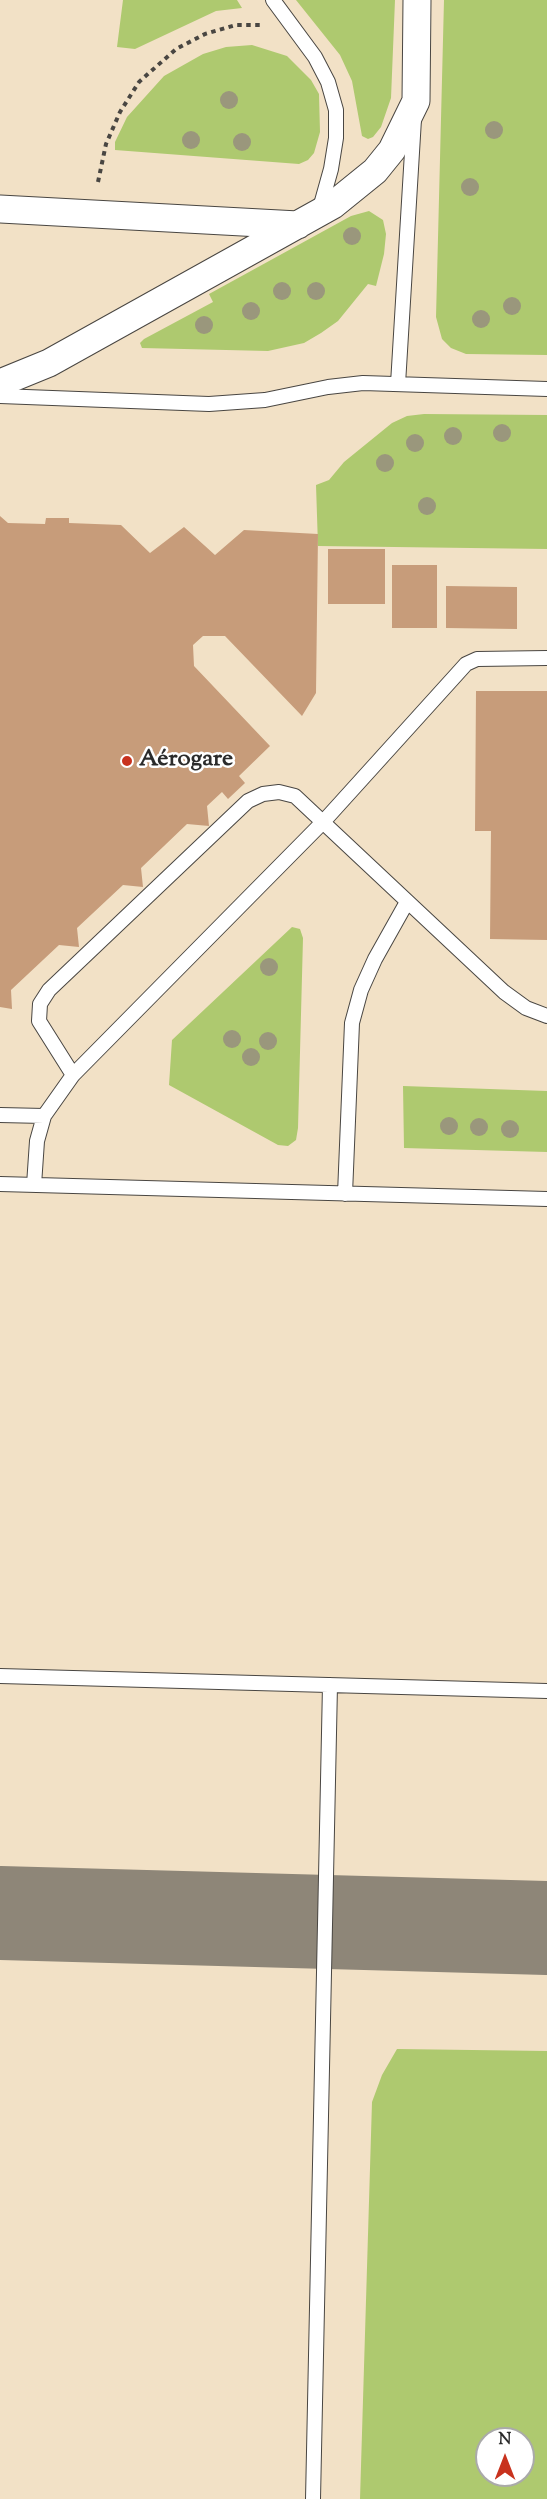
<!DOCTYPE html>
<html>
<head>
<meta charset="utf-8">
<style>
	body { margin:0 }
	#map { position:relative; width:547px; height:2499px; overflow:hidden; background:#f2e1c6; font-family:"Sorts Mill Goudy",serif }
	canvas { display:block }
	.north { position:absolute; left:475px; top:2427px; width:60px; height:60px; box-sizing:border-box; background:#fff; border:2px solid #aaa; border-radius:50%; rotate:0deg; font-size:16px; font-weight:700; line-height:24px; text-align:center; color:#2b2b2b }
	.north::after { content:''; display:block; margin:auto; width:21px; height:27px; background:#c8321e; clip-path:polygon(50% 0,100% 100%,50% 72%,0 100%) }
</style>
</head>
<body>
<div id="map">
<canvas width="547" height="2499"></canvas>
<div class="north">N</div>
</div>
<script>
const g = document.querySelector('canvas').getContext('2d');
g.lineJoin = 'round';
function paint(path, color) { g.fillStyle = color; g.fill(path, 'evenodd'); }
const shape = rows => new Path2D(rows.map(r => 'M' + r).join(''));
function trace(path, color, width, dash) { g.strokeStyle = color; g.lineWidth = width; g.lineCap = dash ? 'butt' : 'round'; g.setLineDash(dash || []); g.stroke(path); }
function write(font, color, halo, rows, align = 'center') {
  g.font = font + ' "Sorts Mill Goudy",serif'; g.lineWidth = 5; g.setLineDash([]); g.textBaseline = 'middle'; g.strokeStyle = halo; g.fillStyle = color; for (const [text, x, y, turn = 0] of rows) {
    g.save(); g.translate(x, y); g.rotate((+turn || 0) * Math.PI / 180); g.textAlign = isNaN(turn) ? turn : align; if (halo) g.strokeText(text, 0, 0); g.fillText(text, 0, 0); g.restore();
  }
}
const green = shape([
	[123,0,237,0,242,8,216,11,135,49,117,47],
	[296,0,395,0,391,98,381,127,373,137,368,139,362,136,352,81,340,55],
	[444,0,547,0,547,355,466,354,451,348,442,339,436,317],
	[252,45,287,56,311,80,319,94,320,132,314,153,308,160,299,164,115,150,115,142,127,117,164,76,203,54,226,47],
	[369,211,383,220,386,234,384,254,376,286,368,284,338,321,321,333,304,343,268,351,142,348,140,343,144,339,213,302,209,294,351,216],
	[424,414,547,415,547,549,318,546,316,485,329,480,344,462,392,423,407,416],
	[292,927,300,929,303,938,298,1128,296,1140,288,1146,278,1145,169,1085,172,1040],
	[403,1086,547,1091,547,1152,404,1148],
	[397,2049,547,2051,547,2499,360,2499,372,2102,382,2075],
	[487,2439,523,2439,523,2475,487,2475]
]);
const taxiway = shape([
	[0,1913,547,1928]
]);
const building = shape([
	[0,516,8,523,45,524,46,518,69,518,69,523,121,525,150,553,184,527,215,555,244,530,318,534,316,693,302,716,225,636,203,636,193,645,194,666,270,746,239,776,245,783,228,799,222,792,207,806,209,826,187,824,141,868,143,887,123,885,77,928,79,947,59,945,11,990,12,1009,0,1007],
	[328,549,385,549,385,604,328,604],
	[392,565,437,565,437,628,392,628],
	[446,586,517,587,517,629,446,628],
	[476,691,547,691,547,940,490,939,491,831,475,831]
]);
const path = shape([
	[98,182,106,144,120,112,139,82,176,49,205,34,236,25,262,25]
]);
const service = shape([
	[273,0,315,57,328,82,336,110,336,138,331,169,319,212],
	[398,384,414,119],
	[0,396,209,404,265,400,328,387,363,383,547,389],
	[73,1075,39,1021,40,1004,49,990,248,801,263,794,279,792,295,796,504,992,526,1008,547,1016],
	[0,1115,44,1116],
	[0,1184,547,1199],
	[34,1185,37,1141,44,1116,73,1075,324,821,457,674,466,664,477,659,547,658],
	[345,1194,352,1023,361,990,375,959,407,902],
	[0,1676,547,1691],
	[313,2499,330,1685]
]);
const minor = shape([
	[0,209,298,225],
	[0,383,49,363,333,205,375,171,392,150,416,101,417,0]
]);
const trees = [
	[229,100],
	[494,130],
	[191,140],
	[242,142],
	[470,187],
	[352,236],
	[282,291],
	[316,291],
	[512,306],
	[251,311],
	[481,319],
	[204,325],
	[502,433],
	[453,436],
	[415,443],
	[385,463],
	[427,506],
	[269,967],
	[232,1039],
	[268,1041],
	[251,1057],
	[449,1126],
	[479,1127],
	[510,1129]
];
const markers = [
	[127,761,6,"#c8321e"]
];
const poiNames = [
	["Aérogare",139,761]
];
paint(green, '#aec96f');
trace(taxiway, '#8e8678', 94);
paint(building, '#c79c7a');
trace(service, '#494642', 16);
trace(minor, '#494642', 29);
trace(path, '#494642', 4, [4.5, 4.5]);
trace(service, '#fff', 14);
trace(minor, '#fff', 27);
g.fillStyle = '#9a977c';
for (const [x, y] of trees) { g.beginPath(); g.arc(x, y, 9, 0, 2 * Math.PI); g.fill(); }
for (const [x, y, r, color] of markers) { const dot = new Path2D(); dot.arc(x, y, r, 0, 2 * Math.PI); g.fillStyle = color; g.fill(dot); trace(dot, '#fff', 2); }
write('bold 24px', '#2b2b2b', '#fff', poiNames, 'left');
</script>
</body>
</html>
